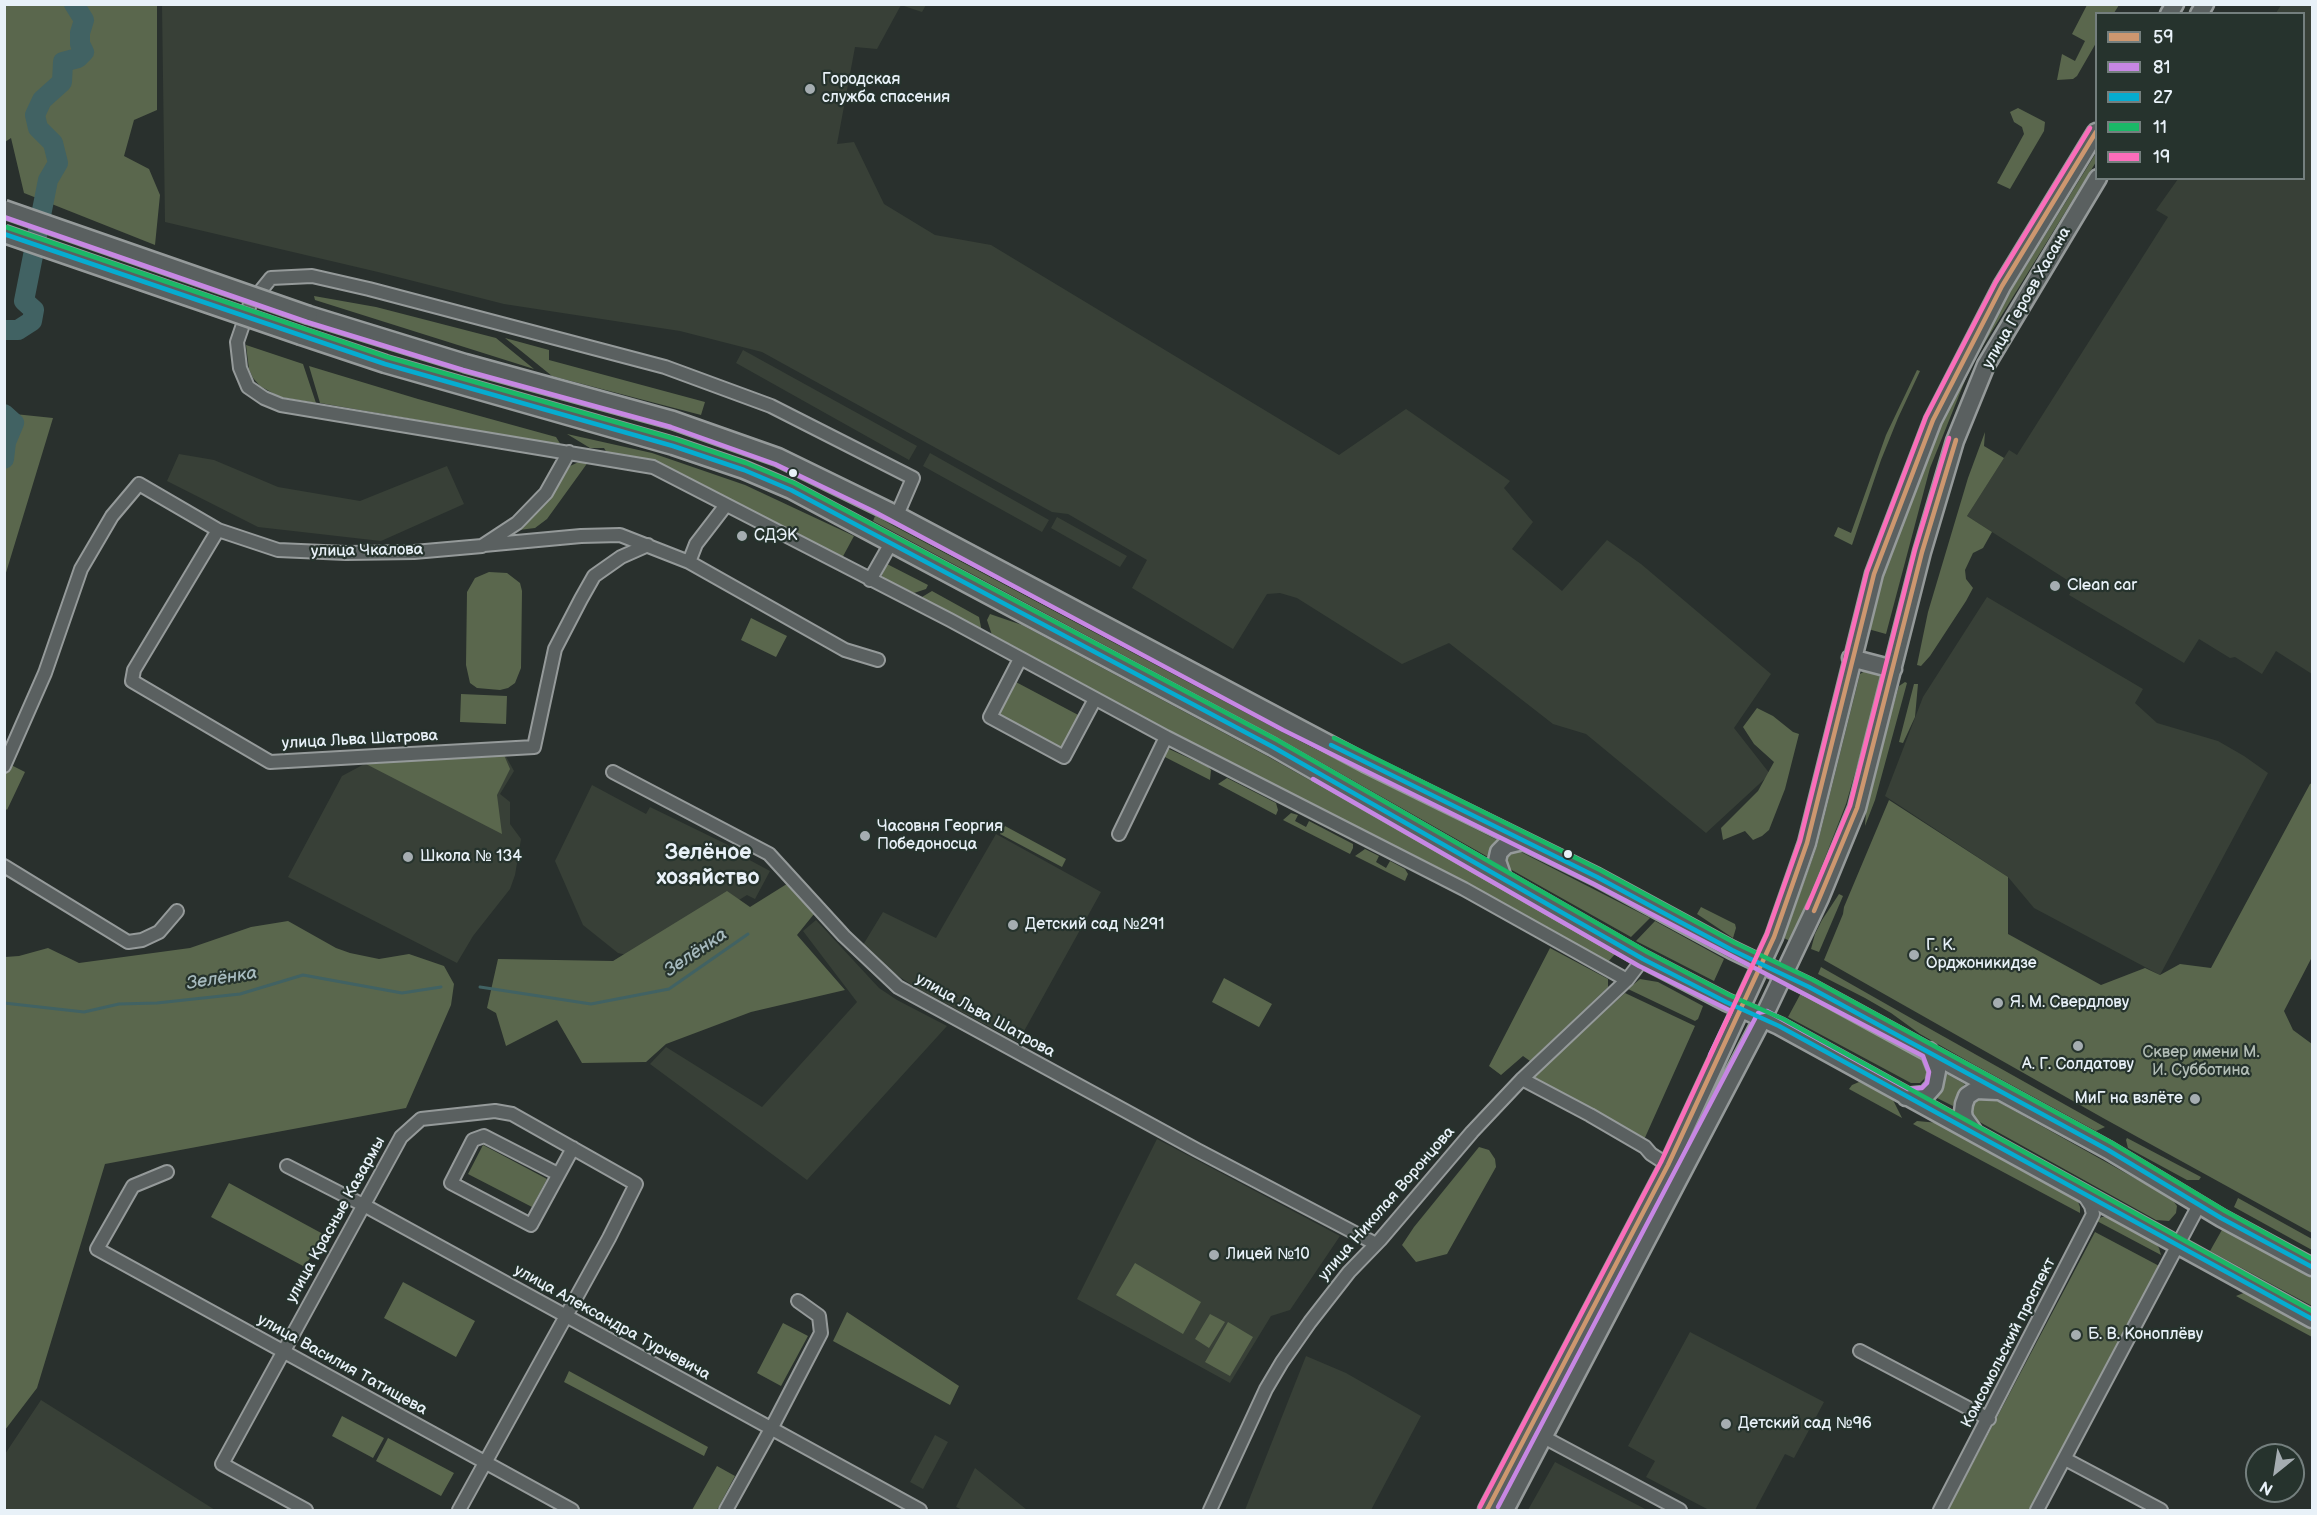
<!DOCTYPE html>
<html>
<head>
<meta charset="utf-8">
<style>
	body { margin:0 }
	#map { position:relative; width:2317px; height:1515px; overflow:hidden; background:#29302d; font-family:"Balsamiq Sans",sans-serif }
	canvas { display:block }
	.frame { position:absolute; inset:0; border:6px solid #e8f1f8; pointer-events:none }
	.legend { position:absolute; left:2095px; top:12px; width:210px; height:168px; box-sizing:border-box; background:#26332d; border:2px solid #747f7e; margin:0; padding:8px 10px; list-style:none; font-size:18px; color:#e8f1f8 }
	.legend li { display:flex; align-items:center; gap:12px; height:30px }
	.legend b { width:30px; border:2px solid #747f7e }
	.north { position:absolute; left:2245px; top:1443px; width:60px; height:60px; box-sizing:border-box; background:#26332d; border:2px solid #747f7e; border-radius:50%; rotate:210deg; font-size:16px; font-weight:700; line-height:24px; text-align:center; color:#e8f1f8 }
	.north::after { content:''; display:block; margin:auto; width:21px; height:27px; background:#a5adb1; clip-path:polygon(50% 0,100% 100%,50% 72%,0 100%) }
</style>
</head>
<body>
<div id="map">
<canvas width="2317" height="1515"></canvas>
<div class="frame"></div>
<ul class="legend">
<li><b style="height:8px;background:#cd976f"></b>59</li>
<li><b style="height:8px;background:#c787e3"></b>81</li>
<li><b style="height:8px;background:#06acd0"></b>27</li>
<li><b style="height:8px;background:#1ab867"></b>11</li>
<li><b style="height:8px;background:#fb6dba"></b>19</li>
</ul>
<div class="north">N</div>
</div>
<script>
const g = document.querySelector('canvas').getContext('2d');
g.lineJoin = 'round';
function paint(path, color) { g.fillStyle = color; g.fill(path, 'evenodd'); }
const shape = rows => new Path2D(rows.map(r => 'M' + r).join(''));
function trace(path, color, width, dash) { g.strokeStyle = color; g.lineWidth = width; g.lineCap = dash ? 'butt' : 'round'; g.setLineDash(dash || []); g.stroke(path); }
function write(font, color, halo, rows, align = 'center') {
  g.font = font + ' "Balsamiq Sans",sans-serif'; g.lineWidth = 4.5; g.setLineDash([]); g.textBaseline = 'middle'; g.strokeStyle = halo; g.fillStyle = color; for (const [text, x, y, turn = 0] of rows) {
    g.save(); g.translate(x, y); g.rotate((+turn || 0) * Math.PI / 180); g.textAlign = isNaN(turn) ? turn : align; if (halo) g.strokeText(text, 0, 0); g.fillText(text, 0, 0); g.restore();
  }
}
const built = shape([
	[162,5,926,5,922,12,901,5,877,49,855,47,837,144,854,142,884,204,935,235,991,245,1339,455,1406,409,1510,481,1504,488,1533,522,1512,549,1562,591,1607,540,1641,564,1771,674,1734,728,1770,774,1706,833,1586,734,1553,724,1449,643,1402,664,1297,598,1280,593,1267,594,1233,649,1132,588,1147,560,1068,514,1052,512,762,352,680,331,504,304,378,272,165,222],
	[2281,5,2312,5,2312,674,2276,651,2262,674,2235,657,2230,658,2199,639,2184,663,2069,595,2075,585,1967,516,2009,450,2017,455,2168,217,2156,210,2178,179,2304,178,2304,14,2276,13],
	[743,350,917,446,909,460,736,363],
	[930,453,1049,520,1042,532,923,466],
	[179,454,214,460,278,487,360,501,447,466,464,504,381,541,258,527,167,481],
	[1057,517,1127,556,1120,567,1051,528],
	[1987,597,2143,689,2135,703,2157,723,2218,741,2244,756,2268,773,2160,975,2034,908,2008,877,1885,796,1923,697],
	[504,753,514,771,500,794,510,802,510,824,521,839,515,875,510,889,473,936,457,963,288,877,342,776,370,761],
	[592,785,646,814,650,807,726,844,742,856,770,871,755,899,747,895,644,959,618,953,583,925,555,861],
	[996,834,1101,892,1018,1042,920,990,887,969,863,945,883,912,936,938],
	[816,920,879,988,897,1000,947,1026,807,1180,650,1064,666,1047,762,1107,857,1002,803,931],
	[1157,1139,1340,1236,1290,1310,1271,1316,1230,1383,1077,1299],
	[1690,1332,1824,1402,1794,1458,1785,1454,1755,1510,1709,1510,1646,1477,1655,1461,1628,1446],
	[1306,1356,1346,1373,1421,1416,1371,1510,1245,1510],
	[41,1400,215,1510,5,1510,5,1454],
	[935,1435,948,1442,923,1489,910,1482],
	[1555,1462,1647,1510,1528,1510],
	[975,1468,1027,1510,963,1510,956,1507]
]);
const green = shape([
	[5,4,157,5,157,110,134,120,124,156,149,169,160,195,155,245,24,193,11,138,5,142],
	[2087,5,2119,5,2114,13,2096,14,2096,43,2077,76,2073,79,2057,80,2062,54,2075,61,2085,41,2072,34],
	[2018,108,2045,122,2044,131,2010,189,1997,183,2024,134,2022,127,2014,122,2010,112],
	[2096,153,2096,162,1979,352,1966,378,1930,468,1886,634,1868,629,1879,587,1928,449,1972,354],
	[314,296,376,307,496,338,534,369,315,300],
	[505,338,549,350,549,360,705,402,701,415,552,376],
	[246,345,303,364,316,403,280,397,260,386,253,378,249,369],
	[309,366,418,399,556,437,561,445,320,403],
	[1917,370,1920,371,1898,418,1881,460,1852,545,1834,536,1838,527,1851,533,1886,435],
	[5,413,53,418,5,576,4,413],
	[1985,432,1984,446,2004,458,1967,516,1992,532,1983,548,1973,553,1965,570,1966,579,1973,588,1966,601,1930,656,1921,666,1917,665,1928,612,1968,478],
	[567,434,652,453,745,485,854,536,841,560,667,468,607,453,604,448,590,448],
	[583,460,588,462,586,465,547,519,535,528,519,530,554,489,570,466],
	[875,516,1282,732,1497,840,1488,857,1278,738,873,521],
	[887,564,928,585,926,589,914,593,897,585,894,588,883,580,882,575],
	[489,572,507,573,520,583,522,591,521,668,515,683,508,688,500,690,477,688,470,683,466,665,467,592,475,578],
	[932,591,979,617,983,637,917,600],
	[990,614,1022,625,1267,756,1616,953,1607,963,1021,656,1023,651,992,635,987,620],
	[751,618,787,636,776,657,741,640],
	[1865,671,1879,675,1882,680,1846,804,1810,896,1790,941,1784,938,1817,846,1860,674],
	[1014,681,1082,717,1063,753,995,717],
	[1905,682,1907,683,1875,800,1865,826,1867,797,1899,686],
	[1914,684,1918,684,1915,717,1903,743,1899,742],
	[461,694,507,696,506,724,460,722],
	[1757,708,1773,716,1793,732,1799,734,1785,789,1769,830,1762,836,1753,840,1745,831,1723,840,1721,828,1758,791,1774,762,1754,744,1743,727],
	[1169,749,1208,767,1211,770,1210,780,1161,755],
	[504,755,510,769,497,795,502,834,366,764],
	[9,764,25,772,7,810,5,808,5,774],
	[1227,778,1276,803,1278,810,1276,815,1218,784],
	[2312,783,2312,957,2284,1011,2293,1030,2312,1044,2312,1233,2103,1118,1824,960,1843,914,1844,907,1889,800,2008,877,2008,934,2101,985,2145,968,2160,975,2180,964,2211,968,2310,784],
	[1291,813,1298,815,1295,821,1306,827,1309,821,1353,844,1353,848,1350,854,1283,820],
	[1005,826,1066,859,1062,867,1000,834],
	[1365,849,1379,856,1376,862,1386,868,1390,861,1405,869,1408,874,1405,881,1355,856],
	[1513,851,1519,851,1650,918,1631,937,1510,869,1506,861,1509,853],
	[790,882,814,914,797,935,845,990,751,1012,666,1044,646,1062,582,1063,557,1020,506,1046,496,1013,487,1008,498,959,613,961,727,891,750,907],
	[1839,894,1843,896,1819,952,1811,949,1815,934,1822,920],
	[1701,907,1735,924,1736,928,1733,938,1697,914],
	[288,921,336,948,350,953,379,959,409,954,444,966,454,984,451,1005,406,1108,105,1164,37,1388,5,1430,5,957,19,956,48,948,79,963,190,948,251,927],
	[1655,921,1724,959,1714,981,1636,941],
	[1550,948,1608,979,1608,987,1530,1061,1523,1056,1501,1075,1489,1066],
	[1821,967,1916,1021,2105,1127,2096,1131,1973,1064,1920,1034,1891,1013,1865,998,1818,974],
	[1224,978,1272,1004,1259,1027,1212,1002],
	[1640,979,1658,982,1703,1006,1698,1019,1695,1021,1628,989],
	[1625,993,1695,1026,1643,1142,1531,1080],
	[1801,993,1924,1060,1929,1071,1927,1076,1920,1083,1911,1083,1788,1017],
	[1945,1073,1965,1084,1958,1092,1953,1106,1933,1096,1943,1084],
	[1859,1082,1892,1098,1902,1118,1849,1089,1852,1085],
	[1988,1096,2172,1199,2177,1206,2176,1213,2169,1221,2156,1220,1976,1120,1971,1109,1974,1101],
	[1917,1121,1939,1123,2077,1199,2080,1207,2080,1213,1913,1124],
	[2127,1138,2201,1177,2199,1180,2187,1180,2128,1148,2126,1140],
	[483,1145,547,1179,532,1207,468,1174],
	[1479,1147,1489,1150,1495,1159,1496,1167,1447,1254,1416,1262,1402,1245,1414,1227],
	[229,1183,323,1234,305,1267,211,1217],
	[2238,1198,2312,1239,2312,1250,2234,1207],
	[2102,1217,2110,1217,2153,1240,2159,1248,2161,1255,2095,1220],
	[2223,1228,2312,1276,2312,1306,2210,1251],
	[2095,1232,2163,1268,2032,1510,1948,1510],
	[1135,1263,1201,1302,1183,1334,1116,1295],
	[403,1282,475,1321,456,1357,384,1318],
	[2246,1292,2312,1329,2312,1337,2236,1296],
	[847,1312,959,1386,950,1405,833,1341],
	[1210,1314,1225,1322,1209,1348,1195,1339],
	[1228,1322,1253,1337,1230,1376,1205,1362],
	[783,1323,808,1336,781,1386,757,1373],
	[569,1371,708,1447,704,1456,564,1382],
	[342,1416,384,1438,373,1458,332,1436],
	[388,1438,454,1473,441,1496,376,1461],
	[717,1466,735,1476,717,1510,692,1510]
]);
const stream = shape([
	[480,987,591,1004,669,989,748,934],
	[4,1003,84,1012,119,1004,157,1003,240,994,303,975,402,993,441,987]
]);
const river = shape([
	[4,330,18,330,32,321,34,310,24,301,48,180,58,163,53,143,38,128,35,115,42,100,62,82,63,62,78,58,84,52,80,44,80,33,84,20,74,4],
	[4,414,14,423,6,442,4,459]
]);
const minor = shape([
	[897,515,913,478,771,406,665,367,369,289,312,276,271,278,250,304,237,342,240,368,248,387,264,398,281,405,653,467,950,620,1166,737,1464,889,1627,980],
	[218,530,134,670,132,681,270,762,534,747,555,649,581,599,594,576,621,557,648,545],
	[484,545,581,536,620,535,689,562,845,650,878,660],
	[689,562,696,544,726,505],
	[870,580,891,543],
	[1020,659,990,717,1064,757,1095,699],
	[4,766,45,673,81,569,112,516,139,484,218,530,278,550,346,553,414,552,482,546,517,523,546,493,569,452],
	[613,772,769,854,844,936,898,987,1197,1150,1376,1244],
	[1119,834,1166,737],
	[4,866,128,942,142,940,159,932,177,911],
	[1522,1079,1590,1115,1645,1147,1651,1154,1668,1165],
	[287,1166,371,1209,920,1510],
	[167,1172,133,1186,97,1249,572,1510],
	[558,1174,484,1136,473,1140,451,1183,531,1225,573,1148],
	[1860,1351,1989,1419],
	[1536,1433,1680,1510],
	[2065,1459,2161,1510],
	[306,1510,222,1464,401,1137,421,1119,495,1111,512,1114,636,1184,609,1238,459,1510],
	[726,1510,771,1429,821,1333,819,1316,798,1301],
	[1210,1510,1266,1389,1282,1362,1310,1322,1349,1272,1380,1240,1472,1132,1522,1079,1627,980,1643,959],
	[1940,1510,2089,1222,2093,1214,2091,1206,2084,1195],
	[2037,1510,2199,1205]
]);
const major = shape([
	[2169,14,2175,4],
	[2199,14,2205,4],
	[309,315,465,363,673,420,778,457,897,515,1365,763,1597,877,1732,950,1809,987,2108,1150,2221,1218,2312,1267],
	[301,336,385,364,673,446,744,470,791,490,1273,747,1643,959,1726,1002,1779,1026,2312,1319],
	[1851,658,1893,669],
	[1503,878,1497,861,1499,852,1506,845,1523,841],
	[1906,1097,1926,1095,1934,1086,1937,1071,1929,1051],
	[1974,1132,1964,1118,1963,1112,1964,1104,1967,1096,1976,1090,1998,1091],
	[1487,1510,1668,1165,1774,937,1807,843,1874,574,1933,420,2002,286,2096,132],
	[1505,1510,1763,1018,1820,898,1857,808,1922,552,1955,441,1986,365,2098,178]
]);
const majorBridge = shape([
	[4,209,309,315],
	[4,234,301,336]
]);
const bus1 = shape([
	[1814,911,1857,808,1922,552,1956,440],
	[1487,1510,1668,1165,1774,937,1807,843,1874,574,1933,420,2002,286,2096,132]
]);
const bus2 = shape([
	[4,217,307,322,463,370,671,427,775,464,873,511,1283,730,1594,884,1923,1056,1929,1072,1927,1083,1922,1088,1908,1089,1767,1011,1758,1013,1498,1507],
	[1313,779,1639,966,1731,1011,1710,1055]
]);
const bus3 = shape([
	[4,234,385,364,673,446,744,470,791,490,1273,747,1643,959,1726,1002,1779,1026,2312,1319],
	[1331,745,1597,877,1732,950,1809,987,2108,1150,2221,1218,2312,1267]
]);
const bus4 = shape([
	[6,227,387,357,675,439,746,463,794,483,1277,740,1647,952,1729,995,1783,1019,2312,1311],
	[1334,738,1600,870,1735,943,1813,980,2112,1143,2225,1211,2312,1259]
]);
const bus5 = shape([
	[1807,908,1850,806,1915,550,1949,438],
	[1480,1507,1661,1162,1767,934,1800,841,1867,572,1926,417,1996,282,2090,128]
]);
const markers = [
	[810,89,6,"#a5adb1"],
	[793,473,5,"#e8f1f8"],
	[742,536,6,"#a5adb1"],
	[2055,586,6,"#a5adb1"],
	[865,836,6,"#a5adb1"],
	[1568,854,5,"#e8f1f8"],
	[408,857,6,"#a5adb1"],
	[1013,925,6,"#a5adb1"],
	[1914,955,6,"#a5adb1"],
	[1998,1003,6,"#a5adb1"],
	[2078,1046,6,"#a5adb1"],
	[2195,1099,6,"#a5adb1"],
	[1214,1255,6,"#a5adb1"],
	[2076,1335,6,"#a5adb1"],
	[1726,1424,6,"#a5adb1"]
];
const poiNames = [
	["Городская",822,80],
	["служба спасения",822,98],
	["СДЭК",754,536],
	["Clean car",2067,586],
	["Часовня Георгия",877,827],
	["Победоносца",877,845],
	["Школа № 134",420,857],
	["Детский сад №291",1025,925],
	["Г. К.",1926,946],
	["Орджоникидзе",1926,964],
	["Я. М. Свердлову",2010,1003],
	["А. Г. Солдатову",2078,1065,"center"],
	["МиГ на взлёте",2183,1099,"right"],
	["Лицей №10",1226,1255],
	["Б. В. Коноплёву",2088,1335],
	["Детский сад №96",1738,1424]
];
const streetNames = [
	["улица Героев Хасана",2027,298,-60],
	["улица Чкалова",367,551,-1],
	["улица Льва Шатрова",360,740,-3],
	["улица Льва Шатрова",985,1016,29],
	["улица Николая Воронцова",1387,1204,-49],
	["улица Красные Казармы",336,1220,-61],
	["улица Александра Турчевича",612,1323,29],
	["Комсомольский проспект",2009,1343,-63],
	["улица Василия Татищева",342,1365,29]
];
const parkNames = [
	["Сквер имени М.",2201,1053],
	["И. Субботина",2201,1071]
];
const waterNames = [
	["Зелёнка",696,953,-34],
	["Зелёнка",222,979,-9]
];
const districtNames = [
	["Зелёное",708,853],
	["хозяйство",708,878]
];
paint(built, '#384037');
paint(green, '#5a674d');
trace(stream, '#416263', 3);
trace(river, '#416263', 20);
trace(minor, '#959a9a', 16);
trace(major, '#959a9a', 21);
trace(minor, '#5a6060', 12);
trace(major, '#5a6060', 16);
trace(majorBridge, '#959a9a', 21, []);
trace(majorBridge, '#5a6060', 16);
trace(bus1, '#cd976f', 4.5);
trace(bus2, '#c787e3', 4.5);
trace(bus3, '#06acd0', 4.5);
trace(bus4, '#1ab867', 4.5);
trace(bus5, '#fb6dba', 4.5);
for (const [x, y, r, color] of markers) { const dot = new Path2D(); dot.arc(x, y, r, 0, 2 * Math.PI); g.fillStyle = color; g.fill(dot); trace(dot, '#26332d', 2); }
write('16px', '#e8f1f8', '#26332d', poiNames, 'left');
write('16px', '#e8f1f8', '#26332d', streetNames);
write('16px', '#b2bdb6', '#26332d', parkNames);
write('italic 18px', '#a6babe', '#26332d', waterNames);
write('bold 22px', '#e8f1f8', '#26332d', districtNames);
</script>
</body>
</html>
